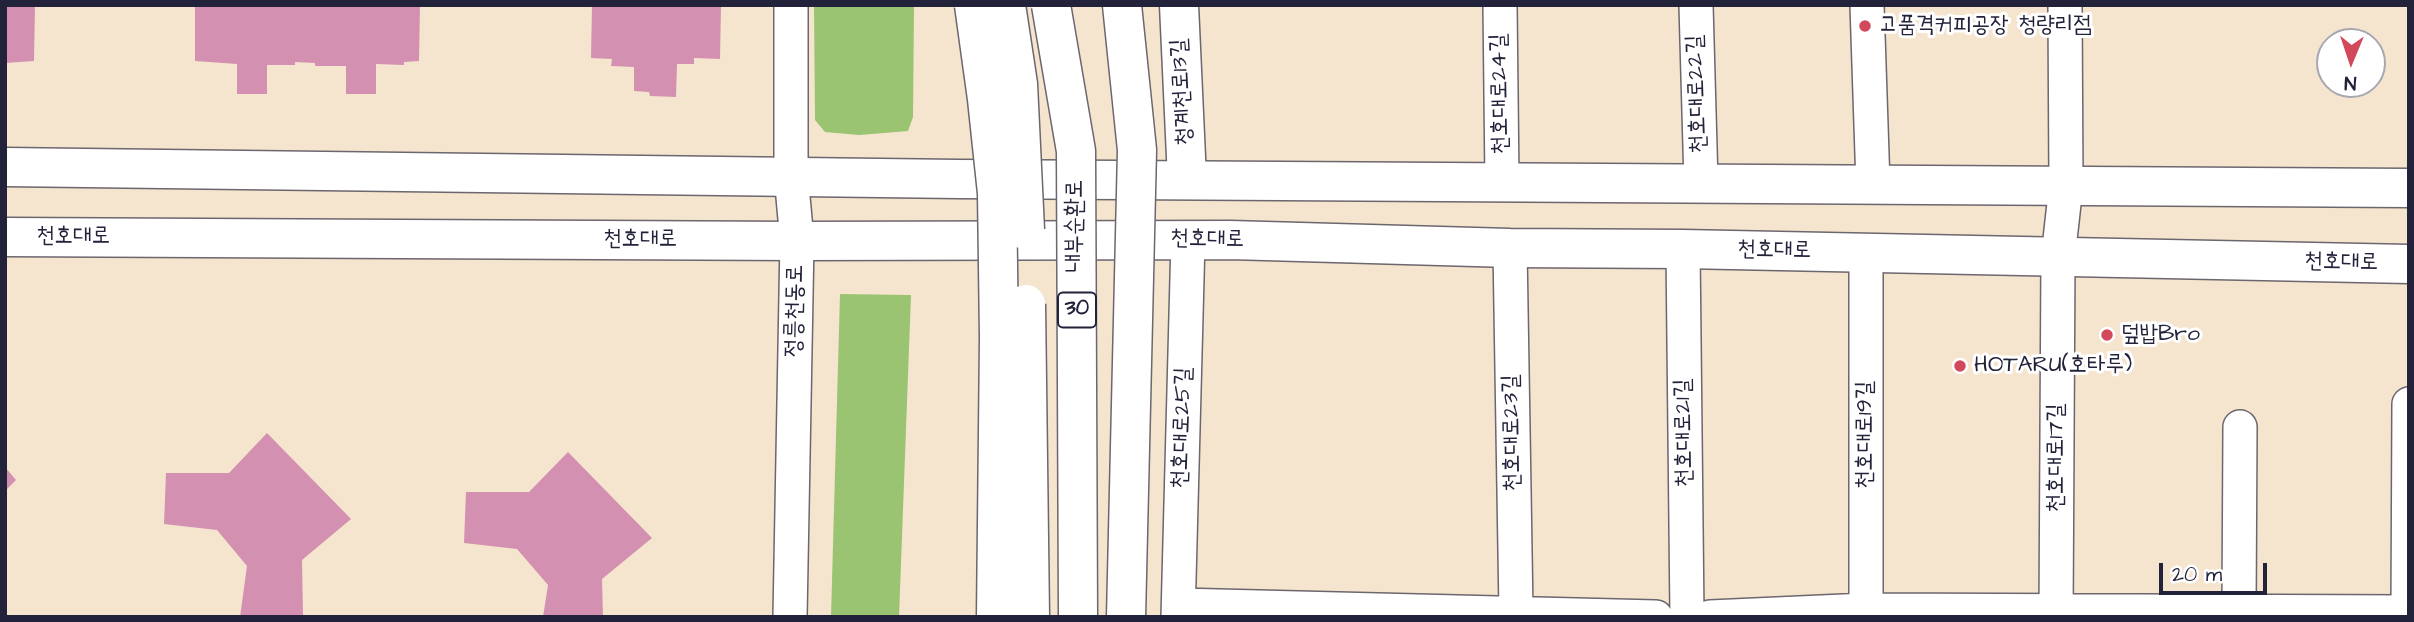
<!DOCTYPE html>
<html>
<head>
<meta charset="utf-8">
<style>
	body { margin:0 }
	#map { position:relative; width:2414px; height:622px; overflow:hidden; background:#f5e5ce; font-family:"Architects Daughter",sans-serif }
	canvas { display:block }
	.frame { position:absolute; inset:0; border:7px solid #22223b; pointer-events:none }
	.north { position:absolute; left:2316px; top:28px; width:70px; height:70px; box-sizing:border-box; background:#fff; border:2px solid #a7a7b1; border-radius:50%; rotate:182deg; font-size:19px; font-weight:700; line-height:28px; text-align:center; color:#22223b }
	.north::after { content:''; display:block; margin:auto; width:24px; height:32px; background:#d1495b; clip-path:polygon(50% 0,100% 100%,50% 72%,0 100%) }
	.scale { position:absolute; left:2159px; top:563px; width:108px; height:32px; box-sizing:border-box; border:4px solid #22223b; border-top:0; padding-left:9px; font-size:21px; line-height:24px; white-space:nowrap; color:#22223b; -webkit-text-stroke:5px #fff; paint-order:stroke }
</style>
</head>
<body>
<div id="map">
<canvas width="2414" height="622"></canvas>
<div class="frame"></div>
<div class="north">N</div>
<div class="scale">20 m</div>
</div>
<script>
const g = document.querySelector('canvas').getContext('2d');
g.lineJoin = 'round';
function paint(path, color) { g.fillStyle = color; g.fill(path, 'evenodd'); }
const shape = rows => new Path2D(rows.map(r => 'M' + r).join(''));
function trace(path, color, width, dash) { g.strokeStyle = color; g.lineWidth = width; g.lineCap = dash ? 'butt' : 'round'; g.setLineDash(dash || []); g.stroke(path); }
function write(font, color, halo, rows, align = 'center') {
  g.font = font + ' "Architects Daughter","Poor Story",sans-serif'; g.lineWidth = 6; g.setLineDash([]); g.textBaseline = 'middle'; g.strokeStyle = halo; g.fillStyle = color; for (const [text, x, y, turn = 0] of rows) {
    g.save(); g.translate(x, y); g.rotate((+turn || 0) * Math.PI / 180); g.textAlign = isNaN(turn) ? turn : align; if (halo) g.strokeText(text, 0, 0); g.fillText(text, 0, 0); g.restore();
  }
}
const green = shape([
	[814,5,914,5,913,117,908,131,859,135,825,132,815,120],
	[840,294,911,295,899,617,831,617]
]);
const pier = shape([
	[973,5,1078,5,1096,135,1148,136,1148,300,1102,300,1101,617,997,617,1000,297,962,296,965,133,993,133]
]);
const building = shape([
	[5,5,35,5,34,61,5,63],
	[195,5,420,5,419,61,404,62,404,65,376,64,376,94,346,94,346,66,315,66,315,63,295,62,295,65,267,65,267,94,237,94,237,64,195,61],
	[592,5,721,5,720,59,694,58,694,64,677,64,676,97,650,96,649,92,634,91,634,67,611,66,612,59,591,58],
	[267,433,351,519,302,560,303,617,240,617,247,566,217,530,164,524,166,473,229,473],
	[568,452,652,538,602,579,603,617,543,617,548,585,517,549,464,543,466,492,529,492],
	[5,467,16,480,5,491]
]);
const minor = shape([
	[1500,5,1502,182],
	[1696,5,1701,183],
	[1867,5,1873,185],
	[1510,248,1516,612,1518,617],
	[1683,249,1687,617],
	[1866,253,1866,617],
	[1179,605,1656,617],
	[2239,611,2240,427],
	[2408,612,2409,404],
	[790,617,797,241,791,175,791,5],
	[1178,617,1188,240],
	[1710,617,1866,610,2409,612],
	[2056,617,2058,257,2066,186,2065,5]
]);
const tertiary = shape([
	[1179,5,1187,179]
]);
const primary = shape([
	[5,167,959,179,2409,188],
	[5,237,797,241,1230,240,1510,248,1683,249,2409,264]
]);
const trunkBridge = shape([
	[974,5,987,99,997,193,999,338,996,617],
	[1006,5,1018,84,1025,230],
	[1051,5,1076,151,1078,617],
	[1122,5,1137,150,1126,617],
	[1026,304,1030,617]
]);
const markers = [
	[1865,26,7,"#d1495b"],
	[2107,335,7,"#d1495b"],
	[1960,366,7,"#d1495b"]
];
const shields = [
	[1077,310,38]
];
const shieldNames = [
	["30",1077,310]
];
const poiNames = [
	["고품격커피공장 청량리점",1879,26],
	["덮밥Bro",2121,335],
	["HOTARU(호타루)",1974,366]
];
const streetNames = [
	["청계천로13길",1183,92,-93],
	["천호대로24길",1501,94,-91],
	["천호대로22길",1698,94,-92],
	["내부순환로",1076,226,-90],
	["천호대로",73,237],
	["천호대로",640,240],
	["천호대로",1207,240,1],
	["천호대로",1774,251,1],
	["천호대로",2341,263,1],
	["정릉천동로",796,311,-89],
	["천호대로25길",1183,428,-88],
	["천호대로23길",1513,433,-91],
	["천호대로21길",1685,433,-91],
	["천호대로19길",1866,435,-90],
	["천호대로17길",2057,458,-90]
];
paint(green, '#9ac471');
paint(pier, '#f5e5ce');
paint(building, '#d390b1');
trace(minor, '#6c666e', 36);
trace(tertiary, '#6c666e', 41);
trace(primary, '#6c666e', 41);
trace(minor, '#fff', 33);
trace(tertiary, '#fff', 38);
trace(primary, '#fff', 38);
trace(trunkBridge, '#6c666e', 41, []);
trace(trunkBridge, '#fff', 38);
for (const [x, y, r, color] of markers) { const dot = new Path2D(); dot.arc(x, y, r, 0, 2 * Math.PI); g.fillStyle = color; g.fill(dot); trace(dot, '#fff', 2.5); }
for (const [x, y, w] of shields) { const box = new Path2D(); box.roundRect(x - w / 2, y - 17.5, w, 35, 5); g.fillStyle = '#fff'; g.fill(box); trace(box, '#22223b', 2); }
write('bold 21px', '#22223b', null, shieldNames);
write('23px', '#22223b', '#fff', poiNames, 'left');
write('23px', '#22223b', '#fff', streetNames);
</script>
</body>
</html>
